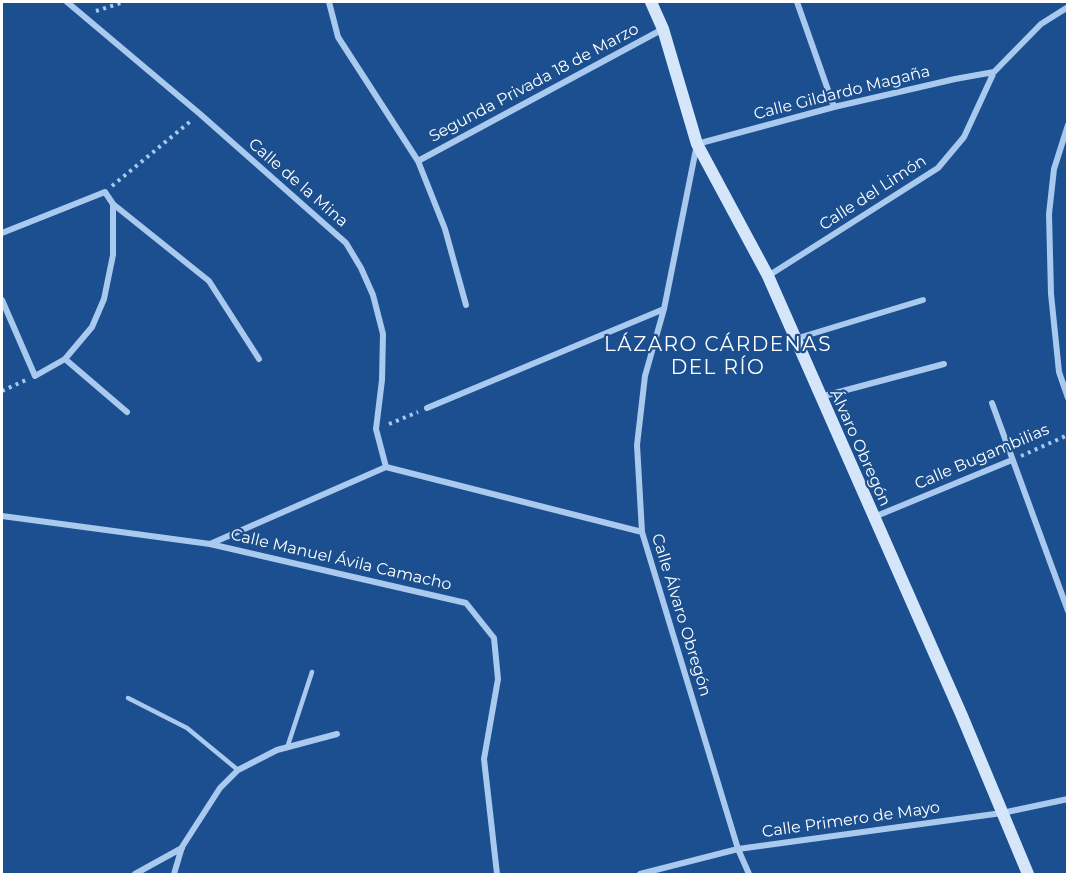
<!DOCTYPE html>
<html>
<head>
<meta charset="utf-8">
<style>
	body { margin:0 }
	#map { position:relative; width:1069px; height:876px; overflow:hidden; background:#1b4f8f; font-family:Montserrat,sans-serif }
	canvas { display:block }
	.frame { position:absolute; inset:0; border:3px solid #fff; pointer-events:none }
</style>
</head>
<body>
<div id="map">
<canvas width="1069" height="876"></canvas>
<div class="frame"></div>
</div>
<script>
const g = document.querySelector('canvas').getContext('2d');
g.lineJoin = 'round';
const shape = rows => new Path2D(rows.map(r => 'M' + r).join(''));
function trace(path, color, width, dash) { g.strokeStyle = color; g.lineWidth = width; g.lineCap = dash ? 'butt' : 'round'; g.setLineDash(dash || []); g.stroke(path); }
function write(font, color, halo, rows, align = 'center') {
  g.font = font + ' Montserrat,sans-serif'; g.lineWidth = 4.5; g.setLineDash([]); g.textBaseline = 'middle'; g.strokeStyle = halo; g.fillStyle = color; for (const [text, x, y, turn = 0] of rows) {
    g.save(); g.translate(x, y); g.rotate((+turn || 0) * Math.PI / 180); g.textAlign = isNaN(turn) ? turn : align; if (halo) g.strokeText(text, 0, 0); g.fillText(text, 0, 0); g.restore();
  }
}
const path = shape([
	[96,11,124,2],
	[112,186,192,120],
	[2,391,26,380],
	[389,424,418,412],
	[1021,456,1068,435]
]);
const lane = shape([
	[128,698,187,728,238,770],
	[287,748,312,672]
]);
const street = shape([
	[67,2,200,114,346,243,361,268,373,295,383,334,382,380,376,429,386,467],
	[329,2,338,37,418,161,445,229,466,305],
	[797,2,834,107],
	[1068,125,1054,169,1049,214,1051,294,1059,372,1068,398],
	[418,161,663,29],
	[2,233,105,192,113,204,209,281,259,359],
	[768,276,938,168,964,137,994,72,1041,24,1068,7],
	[2,300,35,376,65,359,92,327,104,299,113,255,113,204],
	[795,339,923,300],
	[65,359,127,412],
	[820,397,944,364],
	[992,403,1068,611],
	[427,408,664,309],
	[2,516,210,544,466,603,494,638,498,679,484,759,497,874],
	[874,517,1012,460],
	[210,544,386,467,642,532],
	[135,874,182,848],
	[174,874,182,847,220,788,238,770,277,750,337,734],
	[640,874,738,849,1002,813,1068,799],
	[749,874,738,849,642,532,637,445,645,376,664,309,697,144,834,107,955,79,994,72]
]);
const secondary = shape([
	[651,2,663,29,697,144,768,276,962,716,1028,874]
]);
const streetNames = [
	["Segunda Privada 18 de Marzo",534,83,-28],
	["Calle Gildardo Magaña",842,93,-14],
	["Calle de la Mina",298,183,41],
	["Calle del Limón",873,193,-33],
	["Álvaro Obregón",860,448,66],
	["Calle Bugambilias",982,457,-23],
	["Calle Manuel Ávila Camacho",341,560,13],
	["Calle Álvaro Obregón",681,615,73],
	["Calle Primero de Mayo",851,820,-8]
];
const quarterNames = [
	["LÁZARO CÁRDENAS",718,345],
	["DEL RÍO",718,368]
];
trace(path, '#a9c9ee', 4, [3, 4.5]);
trace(lane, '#a9c9ee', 4.5);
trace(street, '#a9c9ee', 6);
trace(secondary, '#d6e6fa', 12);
write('16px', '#fff', '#1b4f8f', streetNames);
g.letterSpacing = '1.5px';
write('20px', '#fff', '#1b4f8f', quarterNames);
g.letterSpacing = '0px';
</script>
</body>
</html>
